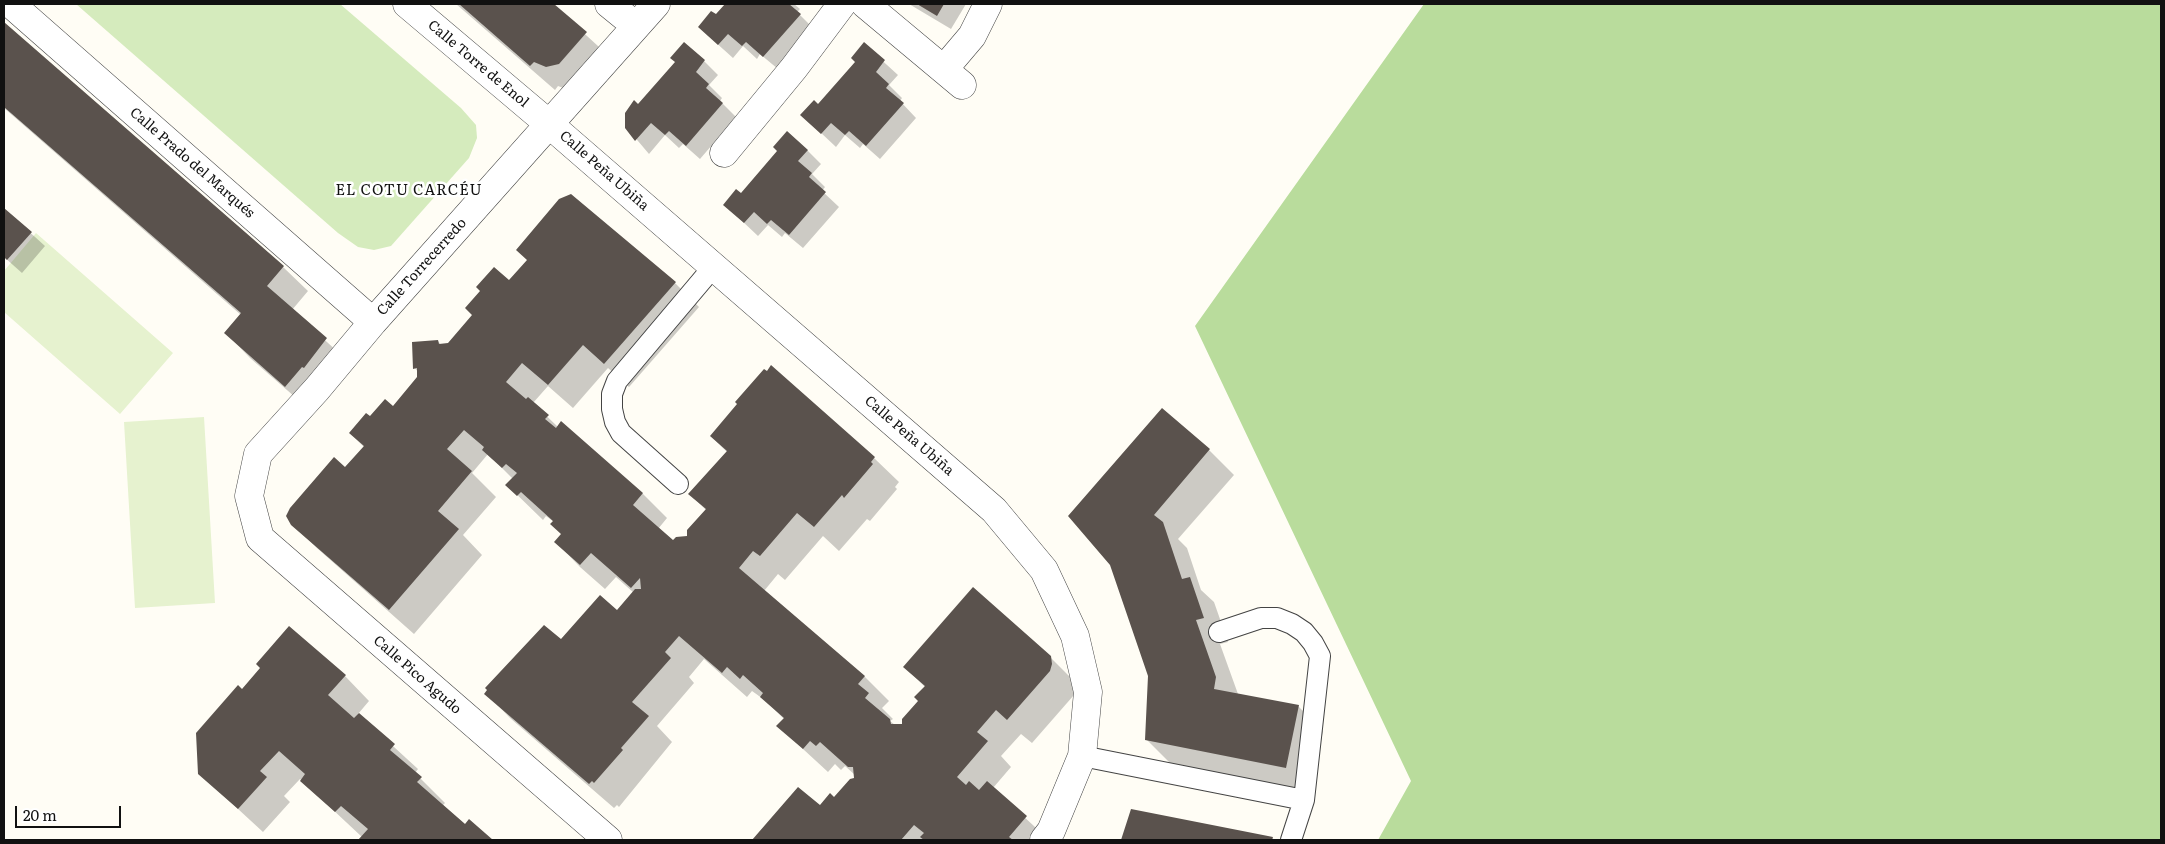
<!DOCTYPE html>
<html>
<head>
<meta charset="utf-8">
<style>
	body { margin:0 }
	#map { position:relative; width:2165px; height:844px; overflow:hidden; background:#fffdf5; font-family:Literata,serif }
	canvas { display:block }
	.frame { position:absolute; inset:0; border:5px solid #111; pointer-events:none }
	.scale { position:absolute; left:15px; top:806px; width:106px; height:22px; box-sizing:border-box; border:2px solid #111; border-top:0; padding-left:6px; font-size:15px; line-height:18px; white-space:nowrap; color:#111; -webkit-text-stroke:4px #fff; paint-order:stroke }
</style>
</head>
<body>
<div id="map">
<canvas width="2165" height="844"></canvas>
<div class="frame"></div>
<div class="scale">20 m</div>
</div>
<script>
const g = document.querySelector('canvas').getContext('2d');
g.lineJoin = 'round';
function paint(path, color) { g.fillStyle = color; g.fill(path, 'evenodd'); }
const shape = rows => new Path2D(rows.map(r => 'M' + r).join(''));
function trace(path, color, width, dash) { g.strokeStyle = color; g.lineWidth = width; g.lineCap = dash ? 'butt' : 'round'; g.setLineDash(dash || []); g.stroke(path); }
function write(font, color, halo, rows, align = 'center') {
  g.font = font + ' Literata,serif'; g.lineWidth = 5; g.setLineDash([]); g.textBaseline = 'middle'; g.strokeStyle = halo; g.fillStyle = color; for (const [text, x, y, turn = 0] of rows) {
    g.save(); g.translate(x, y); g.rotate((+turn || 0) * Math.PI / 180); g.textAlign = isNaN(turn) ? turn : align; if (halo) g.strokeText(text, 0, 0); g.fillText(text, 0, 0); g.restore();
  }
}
const green = shape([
	[76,4,340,4,461,108,476,125,477,138,469,158,391,246,374,250,358,247,338,233]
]);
const forest = shape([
	[1424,4,2161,4,2161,840,1378,840,1411,781,1195,326]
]);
const pitch = shape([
	[36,233,173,353,120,414,4,312,4,271],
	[204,417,215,603,135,608,124,422]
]);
const shadow = shape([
	[456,4,552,4,610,57,571,91,558,86,555,90],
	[726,4,794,4,800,9,797,12,813,28,778,69,760,54,757,59,743,46,733,58,713,40,716,16],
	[909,4,966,4,951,29],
	[4,24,283,267,308,291,292,310,351,364,310,410,250,358,226,333,241,315,4,108],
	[864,44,898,75,889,85,902,98,900,101,916,118,880,159,863,144,860,148,845,135,836,147,802,115,819,105,856,62],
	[704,61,718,75,709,85,722,98,720,101,736,117,700,159,683,144,679,148,665,135,649,154,627,128,638,106],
	[807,150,821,164,812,174,825,187,822,191,839,207,803,248,785,233,782,237,768,225,758,236,725,205],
	[4,209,45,246,22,273,4,257],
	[509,282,675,283,699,307,629,387,608,368,573,408,548,386,533,403,558,427,562,423,643,494,667,518,658,529,673,542,688,537,706,510,690,494,727,452,711,436,771,367,874,458,899,482,895,487,897,489,870,521,867,519,839,551,823,536,785,580,778,574,764,591,865,677,889,701,882,708,893,719,890,721,895,725,904,725,920,701,925,687,905,667,1050,657,1075,682,1076,689,1074,695,1032,743,1021,734,1001,756,1011,767,993,788,1049,840,753,840,799,789,820,807,834,799,855,779,855,775,845,766,841,770,835,764,828,772,778,726,784,719,766,701,752,691,747,697,704,659,689,677,694,683,657,726,672,742,619,807,617,805,614,808,510,718,486,693,561,641,617,612,634,593,616,577,605,589,580,567,556,542,562,535,554,522,546,516,543,520,507,485,513,479,488,454,472,473,496,497,463,535,482,555,414,634,318,549,292,524,364,447,350,433,370,418,393,408,419,378,418,372,415,368,438,341,441,345,449,344],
	[1162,410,1209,450,1234,475,1178,539,1187,548,1201,590,1214,602,1228,642,1220,644,1238,694,1298,706,1323,731,1311,791,1171,764,1147,740,1150,676,1111,564],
	[345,676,369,701,358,714,418,769,415,773,445,803,443,805,466,825,469,821,491,840,359,840,362,837,300,779,284,796,290,802,263,832,200,774,242,690],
	[1132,811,1272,838,1275,840,1122,840]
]);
const building = shape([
	[459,4,554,4,587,32,559,64,546,67,534,62,530,66],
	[725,4,789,4,801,14,763,57,746,42,742,46,728,34,718,45,698,27,711,11,716,14],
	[917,4,944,4,937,16],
	[4,22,284,266,267,286,327,338,304,368,302,367,285,387,224,333,241,313,4,107],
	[684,42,705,60,696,72,709,84,706,88,723,103,686,146,669,131,665,135,651,123,635,141,625,128,625,113,634,100,638,104,675,62,670,58],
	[864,42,885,60,876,72,889,84,886,88,904,103,866,146,849,131,845,135,831,123,821,134,800,115,814,100,818,104,855,62,851,58],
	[787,131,808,150,798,161,812,173,809,177,826,192,789,235,771,220,767,224,754,212,744,223,723,205,736,189,741,193,777,151,773,147],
	[571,194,676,282,604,364,583,345,548,385,522,363,506,382,526,399,528,397,549,415,545,419,556,428,561,421,643,493,633,505,673,540,676,537,687,536,687,530,706,509,688,494,727,451,710,436,737,404,735,402,764,369,767,371,771,365,875,457,871,462,873,464,844,498,842,495,814,527,797,513,760,556,753,551,739,568,865,676,858,684,869,693,865,698,890,719,891,724,902,724,902,719,918,701,914,697,925,686,903,667,973,587,1051,656,1052,664,1050,671,1007,720,996,710,977,732,988,741,957,777,966,785,969,781,979,790,987,781,1027,816,1009,837,1013,840,924,840,920,837,924,833,914,825,901,840,752,840,798,787,820,805,830,793,834,797,850,779,854,778,853,767,848,767,820,742,816,746,810,741,803,749,776,726,784,718,760,697,763,693,743,675,740,679,727,667,722,673,679,636,665,652,671,658,632,702,649,716,621,748,623,750,594,783,592,781,589,784,484,694,487,690,485,688,544,625,561,639,600,595,617,610,635,589,641,589,640,578,631,588,591,553,580,565,554,542,561,534,550,524,553,521,521,492,517,496,505,485,517,473,506,464,502,468,482,450,484,447,464,430,447,449,472,471,438,511,459,529,389,610,291,525,286,516,290,508,334,457,345,467,364,446,349,433,366,413,370,416,385,399,393,406,417,377,417,368,413,369,412,342,438,340,439,344,448,343,472,315,465,308,480,291,476,287,494,267,509,280,527,260,516,250,559,199],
	[4,208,32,232,7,260,4,257],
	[1162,408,1210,449,1154,515,1163,522,1182,579,1190,577,1204,618,1196,620,1216,677,1214,689,1299,705,1286,768,1145,740,1148,676,1110,565,1068,516],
	[289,626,346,675,328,695,354,718,359,713,395,744,390,750,422,777,417,782,465,824,469,819,493,840,358,840,368,829,341,806,335,812,300,781,305,774,279,751,260,771,267,777,238,809,198,774,196,733,238,685,242,689,260,668,256,664],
	[1131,809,1273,837,1272,840,1121,840]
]);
const lane = shape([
	[678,484,621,433,615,422,612,409,612,394,617,381,714,266],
	[1082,756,1304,800,1320,656,1313,643,1304,632,1292,624,1277,618,1261,618,1219,632],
	[1291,840,1304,800]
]);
const street = shape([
	[11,4,373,322],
	[407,4,549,124,994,510,1044,570,1075,636,1088,692,1082,756,1051,831,1044,840],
	[609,4,636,26],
	[865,4,962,85],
	[944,69,972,36,988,4],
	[724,153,794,68,842,4],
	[608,840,260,538,249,496,258,454,317,389,373,322,656,4]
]);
const streetNames = [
	["Calle Torre de Enol",478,64,40],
	["Calle Prado del Marqués",192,163,41],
	["Calle Peña Ubiña",604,171,41],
	["Calle Torrecerredo",422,267,-48],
	["Calle Peña Ubiña",909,436,41],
	["Calle Pico Agudo",417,675,41]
];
const neighbourhoodNames = [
	["EL COTU CARCÉU",409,191]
];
paint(green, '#d5ebbd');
paint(forest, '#b9dc9c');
paint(pitch, '#e6f2cf');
paint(shadow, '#0003');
paint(building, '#5a524d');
trace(lane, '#444', 22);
trace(street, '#444', 29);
trace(lane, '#fff', 20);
trace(street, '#fff', 28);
write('14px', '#111', '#fff', streetNames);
g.letterSpacing = '1px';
write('15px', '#111', '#fff', neighbourhoodNames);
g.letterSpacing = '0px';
</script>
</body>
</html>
